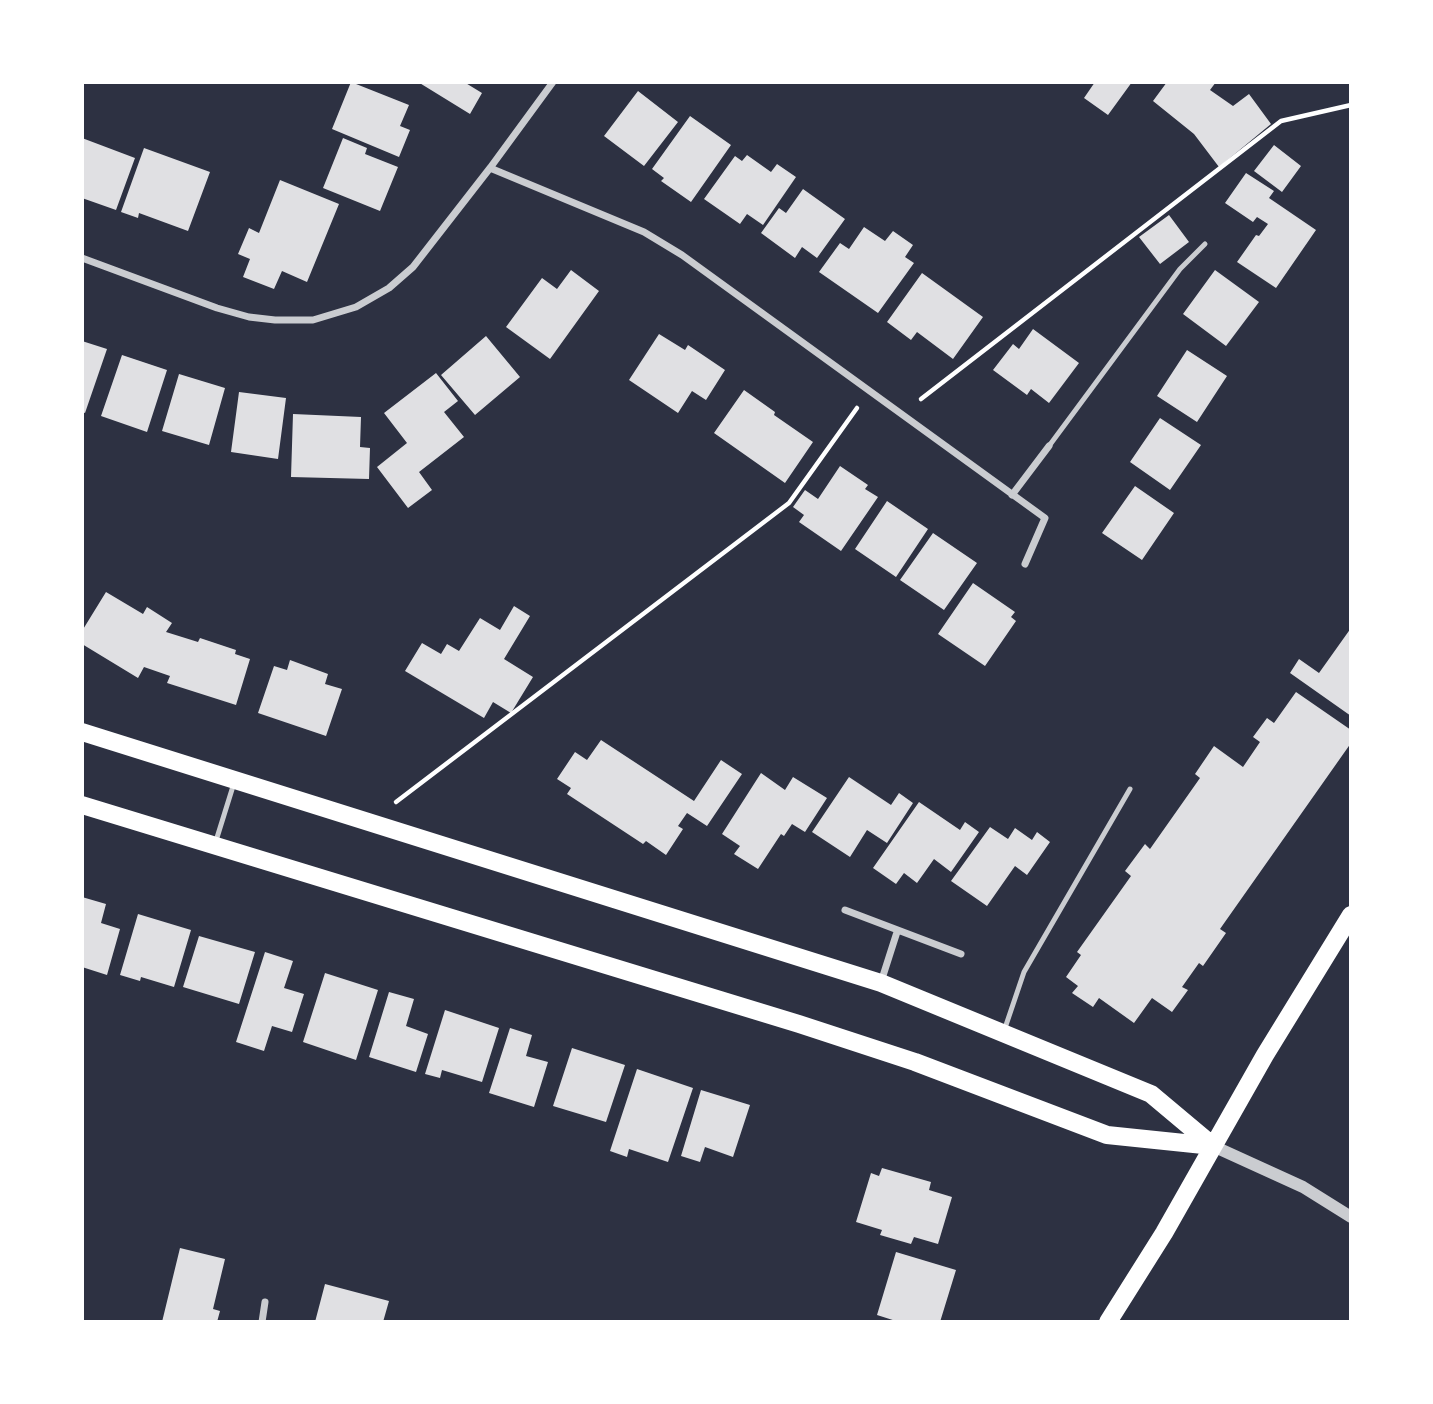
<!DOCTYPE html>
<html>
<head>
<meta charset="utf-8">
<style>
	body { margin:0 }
	#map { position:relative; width:1433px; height:1404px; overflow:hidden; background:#2d3142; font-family:"Alegreya Sans",sans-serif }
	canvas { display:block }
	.frame { position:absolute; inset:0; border:84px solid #fff; pointer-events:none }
</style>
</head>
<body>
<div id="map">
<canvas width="1433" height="1404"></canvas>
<div class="frame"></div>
</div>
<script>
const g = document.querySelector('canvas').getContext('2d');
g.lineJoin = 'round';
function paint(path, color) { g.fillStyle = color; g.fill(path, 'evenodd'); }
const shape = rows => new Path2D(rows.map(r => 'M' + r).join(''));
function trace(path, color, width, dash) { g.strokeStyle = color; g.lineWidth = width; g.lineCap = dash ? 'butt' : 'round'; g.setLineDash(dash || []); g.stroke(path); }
const building = shape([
	[351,82,409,105,400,126,410,130,399,157,332,129],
	[418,82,464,82,482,93,470,114],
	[1095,82,1132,82,1108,115,1084,98],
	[1167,82,1216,82,1210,90,1233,106,1249,94,1271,124,1219,167,1194,134,1153,101],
	[638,91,678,122,644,166,604,136],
	[690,116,731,145,691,202,661,181,664,178,652,169],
	[82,138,135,158,116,210,82,198],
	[343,138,367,148,365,154,398,167,380,211,323,188],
	[1274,145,1301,166,1282,192,1254,171],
	[144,148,210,172,188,231,139,213,138,218,121,212],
	[747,155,771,172,777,164,796,177,763,225,747,214,740,224,704,199,735,156,742,161],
	[1246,173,1274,191,1269,198,1316,230,1276,288,1237,262,1256,235,1259,236,1268,224,1257,217,1253,222,1225,203],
	[280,180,339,204,307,282,282,271,274,289,243,277,250,259,238,254,249,228,259,233],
	[803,189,845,219,817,258,802,247,795,258,761,233,779,208,786,213],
	[1169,215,1189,242,1160,264,1139,237],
	[864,227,885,241,893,231,913,245,905,257,914,263,878,313,819,272,840,243,849,249],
	[571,270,599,291,550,359,506,327,542,278,557,289],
	[1215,270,1259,302,1226,346,1183,314],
	[922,273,983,317,953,359,917,332,911,340,887,322],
	[1033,329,1079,363,1049,403,1031,389,1027,395,993,370,1013,344,1019,349],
	[659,334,685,350,688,345,725,370,706,400,692,391,678,413,629,380],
	[486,336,520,377,475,415,441,375],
	[82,341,107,349,85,413,82,412],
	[1187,350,1227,376,1197,422,1157,396],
	[122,355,167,370,147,432,101,416],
	[436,373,458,401,444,412,464,437,419,472,432,490,408,508,377,467,407,443,384,413],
	[179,374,225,388,209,445,162,431],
	[744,390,775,412,774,415,813,442,785,483,714,433],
	[239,392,286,398,278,459,231,452],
	[293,414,361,417,360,447,370,448,369,479,291,477],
	[1160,418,1201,445,1170,490,1130,462],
	[840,466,868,485,865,489,878,497,841,551,799,522,804,515,793,507,805,490,818,499],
	[1135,486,1174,513,1142,560,1102,533],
	[887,501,928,529,896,577,855,549],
	[933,533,977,563,944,610,900,580],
	[973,583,1015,612,1011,617,1016,621,985,666,938,634],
	[106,592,143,614,147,607,172,623,166,632,198,642,200,638,236,650,235,654,250,659,236,705,167,683,170,676,144,667,138,678,82,644,82,631],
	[514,606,530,616,504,659,533,677,511,713,493,702,484,718,405,671,422,643,441,654,447,644,459,651,480,618,500,630],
	[1351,628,1351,716,1290,673,1299,659,1319,673],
	[290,660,328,674,325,684,342,689,326,736,258,713,274,666,287,670],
	[1296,692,1351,730,1351,743,1220,929,1226,933,1203,966,1199,963,1182,987,1188,990,1172,1012,1152,998,1134,1023,1099,998,1093,1007,1072,993,1078,986,1066,977,1081,955,1077,952,1131,876,1125,871,1145,844,1150,849,1200,778,1195,774,1214,746,1243,767,1260,742,1253,737,1267,718,1274,723],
	[601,740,694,801,721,760,742,774,707,826,687,813,678,826,683,829,666,855,646,841,643,844,567,794,571,788,557,779,575,752,587,760],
	[761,773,785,790,793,777,827,798,805,832,792,824,784,836,781,834,758,869,734,854,740,846,722,834],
	[849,777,891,805,899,793,913,803,887,843,867,830,850,857,812,832],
	[919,802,960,830,965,822,979,832,951,872,934,859,917,883,904,873,896,884,873,868],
	[990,827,1008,839,1015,828,1032,840,1037,832,1050,842,1027,875,1015,866,987,906,951,881],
	[82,897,106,904,101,923,120,929,107,975,82,967],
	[138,914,191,930,174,987,141,977,140,981,120,975],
	[199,936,255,952,239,1004,183,987],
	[265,952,293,961,284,988,304,994,292,1032,272,1026,264,1051,236,1042],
	[325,973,378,990,356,1060,303,1042],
	[389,992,414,999,406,1026,428,1034,416,1072,369,1057],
	[445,1010,499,1028,482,1082,442,1070,440,1078,425,1074],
	[510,1028,532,1035,526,1056,548,1062,534,1107,489,1093],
	[572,1048,625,1065,606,1122,553,1106],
	[637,1069,693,1088,668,1162,629,1149,627,1157,610,1151],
	[701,1090,750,1105,733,1157,705,1147,700,1162,681,1156],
	[882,1168,931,1182,929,1190,952,1197,938,1244,914,1237,911,1244,880,1235,882,1230,856,1222,871,1173,879,1176],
	[180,1248,225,1259,213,1309,220,1311,217,1322,162,1322],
	[896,1252,956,1270,940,1322,899,1322,877,1315],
	[325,1284,389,1301,383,1322,315,1322]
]);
const path = shape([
	[921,399,1281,121,1351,105],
	[396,802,789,503,857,408]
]);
const service = shape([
	[1049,446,1180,269,1205,244],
	[215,844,234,783],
	[1004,1031,1024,972,1130,789]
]);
const minor = shape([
	[490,168,644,232,682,255,1045,518,1025,564],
	[82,258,217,308,249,317,275,320,313,320,356,307,389,288,413,267,490,168,553,82],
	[1012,495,1049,446],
	[845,910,961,954],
	[881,982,897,932],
	[262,1322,265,1302]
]);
const tertiary = shape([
	[1213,1146,1303,1187,1351,1217]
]);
const primary = shape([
	[82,732,881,983,1151,1094,1213,1146],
	[82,805,799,1024,915,1062,1107,1135,1213,1146],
	[1108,1322,1164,1233,1265,1055,1351,915]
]);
paint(building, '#e0e0e3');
trace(path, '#fff', 4.5);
trace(service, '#caccd0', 5);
trace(minor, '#caccd0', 7);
trace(tertiary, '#caccd0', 12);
trace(primary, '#fff', 18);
</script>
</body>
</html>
